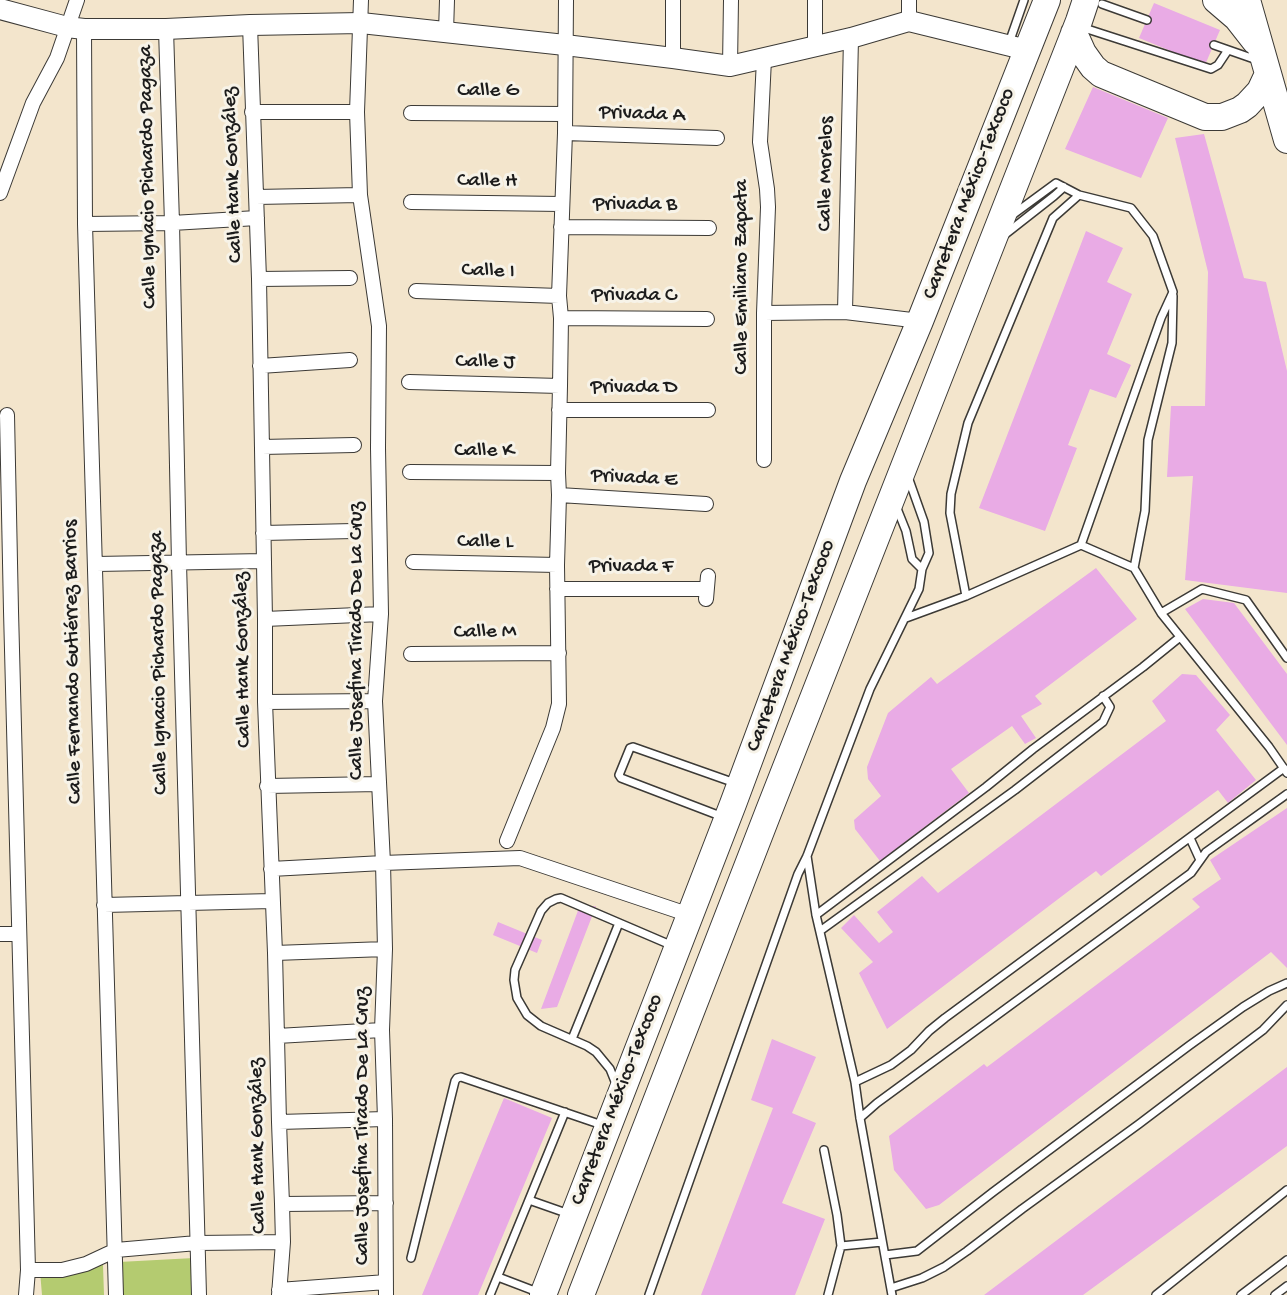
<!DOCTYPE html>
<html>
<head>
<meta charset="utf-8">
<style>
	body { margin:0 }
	canvas { display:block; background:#f3e5cc }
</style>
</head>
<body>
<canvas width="1287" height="1295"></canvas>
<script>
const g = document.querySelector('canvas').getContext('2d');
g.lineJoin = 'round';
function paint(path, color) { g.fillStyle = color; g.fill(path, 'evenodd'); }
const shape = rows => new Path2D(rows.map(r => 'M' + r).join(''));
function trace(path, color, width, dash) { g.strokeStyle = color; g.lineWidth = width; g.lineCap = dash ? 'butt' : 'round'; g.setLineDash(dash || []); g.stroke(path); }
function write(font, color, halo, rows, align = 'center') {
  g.font = font + ' "Gochi Hand",sans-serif'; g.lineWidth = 6; g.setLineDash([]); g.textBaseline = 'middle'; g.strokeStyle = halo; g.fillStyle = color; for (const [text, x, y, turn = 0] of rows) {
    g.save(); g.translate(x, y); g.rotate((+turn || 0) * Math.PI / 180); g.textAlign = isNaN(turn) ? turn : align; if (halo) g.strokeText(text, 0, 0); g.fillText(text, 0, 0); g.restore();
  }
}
const green = shape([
	[194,1258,194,1295,118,1295,119,1262],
	[103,1265,104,1295,42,1295,40,1271]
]);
const building = shape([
	[1154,3,1220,30,1205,65,1139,38],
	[1093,87,1168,118,1141,178,1065,149],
	[1204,134,1244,278,1266,282,1287,371,1287,593,1185,580,1193,476,1167,477,1171,406,1205,406,1208,272,1175,138],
	[1086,231,1123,248,1107,282,1132,294,1107,354,1131,365,1116,398,1090,389,1068,445,1077,448,1045,531,979,508],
	[1096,568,1137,619,1035,696,1042,704,1021,716,1036,738,1025,744,1012,726,951,769,969,793,880,861,855,829,854,820,881,796,868,779,867,767,888,713,931,677,937,684],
	[1203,599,1234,603,1287,674,1287,745,1185,609],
	[1182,674,1196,675,1230,715,1216,730,1256,780,1228,803,1218,790,1101,876,1096,871,1074,887,887,1029,859,973,873,962,841,928,854,915,879,943,893,932,877,912,922,876,938,893,1166,721,1152,701],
	[1287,808,1287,968,1271,952,939,1205,926,1209,894,1170,889,1136,984,1064,987,1067,1200,907,1192,899,1221,879,1210,860],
	[596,906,557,1007,541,1009,579,908],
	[498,922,542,940,537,953,493,935],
	[772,1039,816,1057,792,1113,816,1123,782,1203,825,1219,795,1295,701,1295,773,1108,751,1100],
	[1287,1067,1287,1146,1083,1295,984,1295],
	[504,1098,552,1118,478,1295,422,1295]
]);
const lane = shape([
	[1102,4,1147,20],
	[1081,27,1211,69,1218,65,1228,50],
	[1009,43,1024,0],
	[1214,45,1257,60],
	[1011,216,1056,183,1079,195],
	[1003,236,1054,196,1064,187],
	[896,506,906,531,912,559,922,569],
	[1081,545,1134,568,1161,613,1269,747,1287,773],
	[1134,568,1145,511,1148,440,1172,343,1173,296],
	[1161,613,1202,589,1246,600,1287,658],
	[906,618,966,596,1081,545,1161,318,1173,292,1153,236,1131,208,1079,195,1053,218,968,423,951,494,950,513,966,596],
	[723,817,621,778,619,775,630,748,633,747,735,783],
	[1190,838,1200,860],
	[807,856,816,915,855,1082,860,1118,892,1295],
	[816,915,986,787,1033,749,1143,667,1180,637],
	[820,931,1015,790,1103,722,1110,707,1103,696],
	[572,1039,619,923],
	[855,1082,891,1065,911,1050,929,1031,945,1018,1284,768],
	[616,1084,610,1069,596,1052,587,1046,541,1026,527,1015,517,998,514,980,515,970,541,911,548,903,556,899,561,898,673,946],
	[860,1118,877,1103,1191,873,1206,852,1287,794],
	[824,1150,837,1215,841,1246,828,1295],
	[529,1200,569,1214],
	[841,1246,882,1242],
	[885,1255,917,1251,993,1192,1190,1045,1243,1007,1269,991,1287,983],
	[411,1258,455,1081,457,1078,461,1077,602,1125],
	[498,1277,540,1293],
	[891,1288,922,1278,944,1267,967,1251,1022,1209,1139,1124,1263,1030,1287,1005],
	[490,1295,565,1112],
	[649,1295,798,874,807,856,870,689,919,589,922,569,929,553,924,522,908,477],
	[1156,1295,1287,1190],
	[1241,1295,1287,1260],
	[1275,1295,1287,1286]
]);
const street = shape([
	[361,0,357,112,360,195,379,326,378,448,381,614,375,701,383,863,385,949,382,1030,385,1119,386,1295],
	[909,21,909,0],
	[250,25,259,279,265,619,265,702,275,953,279,1122,282,1204,283,1242,279,1295],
	[84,29,85,224,116,1295],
	[166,29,172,223,179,563,199,1295],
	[446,32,447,0],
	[815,46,815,0],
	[673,58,673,0],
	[764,59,760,142,767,189,768,207,764,313,764,460],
	[730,66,731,0],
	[252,112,357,112],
	[411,113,565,114],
	[565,133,717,138],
	[0,193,33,103,57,58,77,0],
	[256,197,360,195],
	[411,202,562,204],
	[85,224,172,223,257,218],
	[561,227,709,228],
	[259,279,350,278],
	[416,291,559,296],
	[845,312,851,38],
	[764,313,845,312,920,321],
	[561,318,707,319],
	[260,366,350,360],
	[409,382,560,386],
	[559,410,708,410],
	[7,415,11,611,28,1270,26,1295],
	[262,447,354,445],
	[410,472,558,473],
	[559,495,706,504],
	[263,533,354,531],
	[413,562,557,565],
	[96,564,264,561],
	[557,589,706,589],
	[706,599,708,576],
	[265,619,381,614],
	[411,654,559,653],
	[265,702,375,701],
	[267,786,379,784],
	[507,841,553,728,559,704,557,565,559,495,558,473,560,386,561,318,559,296,565,133,566,0],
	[271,869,383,863,520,858,690,915],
	[104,905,272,901],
	[0,934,19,934],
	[275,953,385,949],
	[277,1036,382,1030],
	[279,1122,385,1119],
	[282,1204,386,1203],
	[28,1270,62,1270,86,1264,116,1250,197,1243,283,1242],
	[279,1290,386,1282]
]);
const secondary = shape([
	[0,9,67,27,84,29,166,29,250,25,361,23,565,45,673,58,730,66,851,38,909,21,1027,50]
]);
const highway = shape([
	[1216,0,1237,18,1255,41],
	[1247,0,1287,140],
	[1074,33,1083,53,1093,67,1101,74,1205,117,1222,117,1240,110,1247,105,1260,91,1268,74],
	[543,1295,733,804,853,481,920,321,1047,0],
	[581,1295,768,813,1079,21,1086,0]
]);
const streetNames = [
	["Calle G",488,92],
	["Privada A",642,115,2],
	["Calle Morelos",827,174,-89],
	["Calle Hank González",234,175,-92],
	["Calle Ignacio Pichardo Pagaza",149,177,-91],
	["Calle H",487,182,1],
	["Carretera México-Texcoco",970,194,-69],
	["Privada B",635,206],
	["Calle I",488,272,2],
	["Calle Emiliano Zapata",743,277,-90],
	["Privada C",634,297],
	["Calle J",485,363,1],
	["Privada D",634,389],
	["Calle K",484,452],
	["Privada E",634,479,3],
	["Calle L",485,543,1],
	["Privada F",631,568],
	["Calle M",485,633,-1],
	["Calle Josefina Tirado De La Cruz",358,641,-90],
	["Carretera México-Texcoco",792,646,-70],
	["Calle Hank González",244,660,-91],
	["Calle Fernando Gutiérrez Barrios",74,662,-91],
	["Calle Ignacio Pichardo Pagaza",160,663,-91],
	["Carretera México-Texcoco",618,1100,-69],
	["Calle Josefina Tirado De La Cruz",364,1126,-90],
	["Calle Hank González",259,1146,-91]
];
paint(green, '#b4cb70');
paint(building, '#e9abe5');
trace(lane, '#3c3a36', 10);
trace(street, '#3c3a36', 16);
trace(secondary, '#3c3a36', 22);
trace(highway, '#3c3a36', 28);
trace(lane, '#fff', 7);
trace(street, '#fff', 14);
trace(secondary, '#fff', 20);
trace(highway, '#fff', 26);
write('21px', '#1c1c1c', '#f7f3e8', streetNames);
</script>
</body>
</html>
